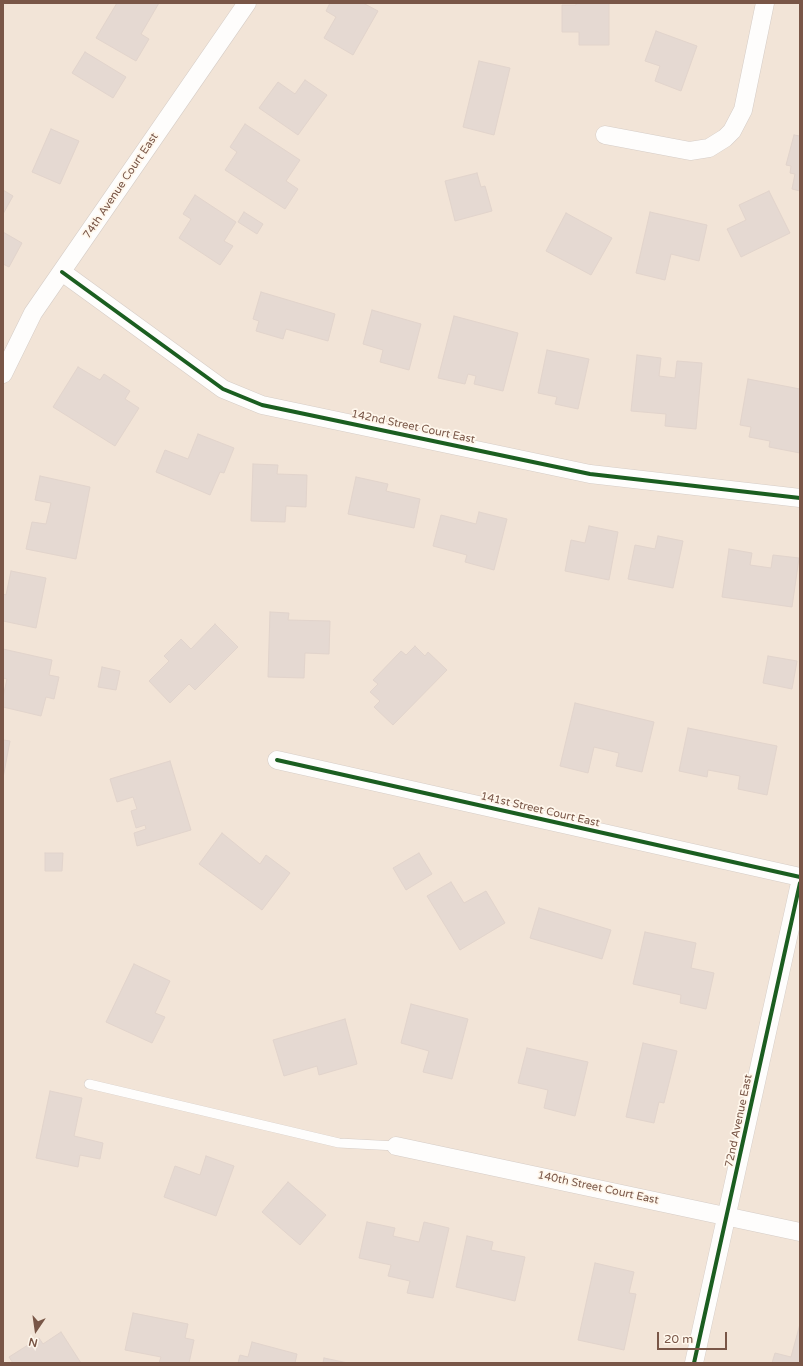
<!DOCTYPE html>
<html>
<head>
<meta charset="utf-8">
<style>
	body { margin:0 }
	#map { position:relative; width:803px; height:1366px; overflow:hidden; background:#f8f1ea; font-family:"Varela Round",sans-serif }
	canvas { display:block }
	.frame { position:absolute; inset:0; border:4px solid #795647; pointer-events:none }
	.north { position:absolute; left:16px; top:1310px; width:40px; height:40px; -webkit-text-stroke:3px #fff7ec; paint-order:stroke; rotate:193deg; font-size:11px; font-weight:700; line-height:16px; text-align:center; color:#795647 }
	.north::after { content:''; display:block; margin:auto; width:14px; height:18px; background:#795647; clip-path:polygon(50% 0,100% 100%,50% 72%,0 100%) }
	.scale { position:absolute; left:657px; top:1332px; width:70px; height:18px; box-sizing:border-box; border:2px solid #795647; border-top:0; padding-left:5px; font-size:12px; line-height:14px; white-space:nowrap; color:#795647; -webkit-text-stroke:3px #fff7ec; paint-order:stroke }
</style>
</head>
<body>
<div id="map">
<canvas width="803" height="1366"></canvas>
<div class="frame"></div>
<div class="north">N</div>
<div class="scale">20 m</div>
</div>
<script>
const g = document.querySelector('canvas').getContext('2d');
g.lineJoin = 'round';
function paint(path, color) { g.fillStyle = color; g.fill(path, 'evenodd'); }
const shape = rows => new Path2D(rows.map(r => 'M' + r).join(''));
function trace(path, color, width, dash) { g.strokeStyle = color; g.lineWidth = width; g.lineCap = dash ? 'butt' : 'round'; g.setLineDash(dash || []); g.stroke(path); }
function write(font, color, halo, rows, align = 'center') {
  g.font = font + ' "Varela Round",sans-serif'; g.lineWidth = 3.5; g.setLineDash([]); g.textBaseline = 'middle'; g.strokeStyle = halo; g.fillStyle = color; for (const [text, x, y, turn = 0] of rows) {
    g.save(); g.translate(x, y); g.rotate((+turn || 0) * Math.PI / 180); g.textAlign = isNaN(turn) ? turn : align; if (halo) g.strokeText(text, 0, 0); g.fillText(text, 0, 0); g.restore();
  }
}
const residential = shape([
	[3,3,800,3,800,1363,3,1363]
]);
const building = shape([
	[117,3,159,3,141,34,149,39,136,61,96,38,117,3],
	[330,3,363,3,378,11,353,55,324,38,336,17,326,11,330,3],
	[576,3,609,3,609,45,579,45,579,32,562,32,562,5,576,5,576,3],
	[656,31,697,46,681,91,655,81,660,66,645,61,656,31],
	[85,52,126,77,113,98,72,73,85,52],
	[479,61,510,68,494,135,463,127,479,61],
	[305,80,327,95,298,135,259,108,278,82,295,94,305,80],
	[245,124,300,160,286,181,298,189,285,209,225,170,237,152,230,147,245,124],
	[51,129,79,141,60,184,32,172,51,129],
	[794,135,800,136,800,191,792,189,795,174,790,173,791,166,786,165,794,135],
	[477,173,481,187,485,186,492,211,455,221,445,181,477,173],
	[3,190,13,196,3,214,3,190],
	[769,191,790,233,741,257,727,229,746,220,739,205,769,191],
	[195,195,236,222,224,241,233,246,220,265,179,238,191,219,183,214,195,195],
	[244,212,263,224,257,234,238,222,244,212],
	[650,212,707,225,699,261,671,254,665,280,636,273,650,212],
	[566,213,612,238,591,275,546,251,566,213],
	[3,232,22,243,9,267,3,264,3,232],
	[261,292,335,314,328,341,286,329,283,339,256,331,259,321,253,319,261,292],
	[372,310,421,324,409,370,380,362,383,350,363,344,372,310],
	[454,316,518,333,503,391,474,384,476,376,468,374,465,384,438,378,454,316],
	[547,350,589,359,578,409,555,404,557,397,538,393,547,350],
	[637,355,661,358,659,376,675,378,677,361,702,363,696,429,665,426,666,414,631,411,637,355],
	[78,367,100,380,104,374,130,391,125,399,139,408,115,446,53,407,78,367],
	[748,379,800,389,800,453,769,447,770,441,749,437,751,427,740,425,748,379],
	[198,434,234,448,224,473,220,472,210,495,156,472,165,450,188,459,198,434],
	[253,464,278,465,277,474,307,475,306,507,286,506,285,522,251,521,253,464],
	[40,476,90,487,76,559,26,549,32,522,46,524,51,503,35,500,40,476],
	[356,477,388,484,386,491,420,499,414,528,348,514,356,477],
	[479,512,507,519,494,570,465,562,467,555,433,546,441,515,476,524,479,512],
	[589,526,618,532,609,580,565,571,571,540,585,543,589,526],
	[658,536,683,541,673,588,628,579,635,545,655,549,658,536],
	[729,549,752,553,750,565,771,568,773,555,799,558,792,607,722,597,729,549],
	[11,571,46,578,36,628,3,621,3,594,6,595,11,571],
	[270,612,289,613,288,620,330,621,329,654,305,653,304,678,268,677,270,612],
	[215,624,238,647,195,690,189,684,170,703,149,681,169,661,164,656,181,639,191,649,215,624],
	[415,646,425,656,428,652,447,670,393,725,374,707,380,701,370,692,378,684,373,680,401,651,406,655,415,646],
	[3,649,52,660,49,675,59,677,54,699,46,697,41,716,3,707,3,697,7,679,3,678,3,649],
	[768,656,797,661,792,689,763,683,768,656],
	[102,667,120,671,116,690,98,687,102,667],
	[575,703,654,722,642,772,616,766,619,753,594,747,588,773,560,766,575,703],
	[688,728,777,746,767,795,738,789,740,776,708,770,707,777,679,771,688,728],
	[3,740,10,741,3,778,3,740],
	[170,761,191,830,137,846,134,833,146,829,145,825,136,828,131,811,137,809,133,797,117,802,110,779,170,761],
	[222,833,260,864,266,855,290,873,262,910,199,864,222,833],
	[45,853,63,853,62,871,45,871,45,853],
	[419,853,432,874,406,890,393,868,419,853],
	[451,882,464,903,486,891,505,923,460,950,427,896,451,882],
	[539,908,611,930,602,959,530,938,539,908],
	[645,932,696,943,691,968,714,973,706,1009,680,1003,681,995,633,984,645,932],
	[134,964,170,981,155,1013,165,1017,152,1043,106,1022,134,964],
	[411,1004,468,1019,452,1079,423,1072,429,1051,401,1043,411,1004],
	[345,1019,357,1064,319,1075,317,1066,284,1076,273,1040,345,1019],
	[643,1043,677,1051,664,1103,659,1102,654,1123,626,1117,643,1043],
	[527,1048,588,1062,575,1116,544,1108,548,1090,518,1083,527,1048],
	[50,1091,82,1098,74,1136,103,1143,100,1159,80,1155,78,1167,36,1158,50,1091],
	[206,1156,234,1166,216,1216,164,1197,175,1166,200,1175,206,1156],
	[288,1182,326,1215,300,1245,262,1212,288,1182],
	[367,1222,395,1228,393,1236,419,1242,424,1222,449,1228,433,1298,407,1293,410,1281,388,1276,391,1265,359,1258,367,1222],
	[467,1236,493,1242,491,1250,525,1257,515,1301,456,1287,467,1236],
	[595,1263,634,1272,629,1293,636,1294,624,1350,578,1340,595,1263],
	[133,1313,188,1324,185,1338,194,1340,189,1363,159,1363,161,1357,125,1350,133,1313],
	[800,1324,800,1363,772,1363,775,1353,791,1357,800,1324],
	[61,1332,81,1363,13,1363,9,1357,39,1338,43,1344,61,1332],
	[252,1342,297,1354,295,1363,238,1363,240,1355,248,1357,252,1342],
	[324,1358,348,1363,323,1363,324,1358]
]);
const lane = shape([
	[89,1084,339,1143,396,1146]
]);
const street = shape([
	[605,135,690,151,709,148,725,138,732,131,743,110,765,3],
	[62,272,223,389,262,405,590,474,800,498],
	[3,374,33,313,247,3],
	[277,760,800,877],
	[396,1146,800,1232],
	[694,1363,800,883]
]);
const cycleway = shape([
	[62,272,223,389,262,405,590,474,800,498],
	[277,760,800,877],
	[694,1363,800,883]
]);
const streetNames = [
	["74th Avenue Court East",121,186,-56],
	["142nd Street Court East",413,427,12],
	["141st Street Court East",540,810,13],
	["72nd Avenue East",739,1121,-78],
	["140th Street Court East",598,1188,12]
];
paint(residential, '#f2e4d7');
paint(building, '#e5d9d2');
trace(building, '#e2d4cc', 1);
trace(lane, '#d6cdc7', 10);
trace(street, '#d6cdc7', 19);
trace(lane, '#fefdfc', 9);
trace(street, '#fefdfc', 18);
trace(cycleway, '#1b5e20', 4);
write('11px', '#795647', '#fff7ec', streetNames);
</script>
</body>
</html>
